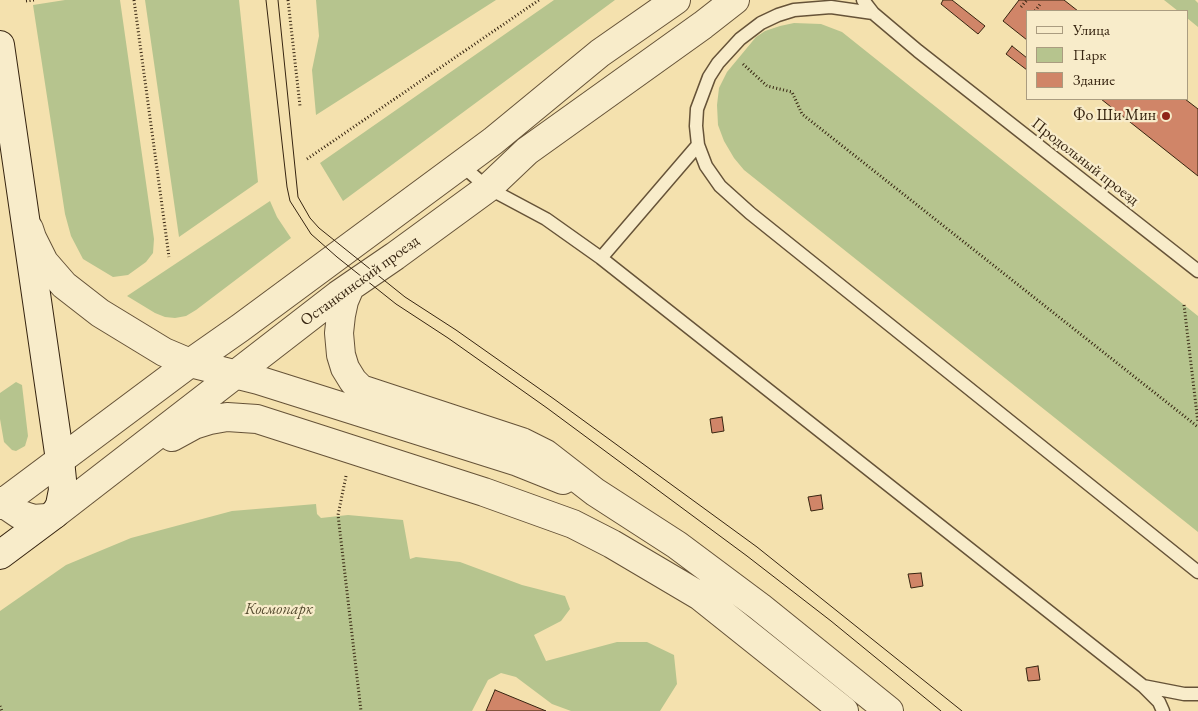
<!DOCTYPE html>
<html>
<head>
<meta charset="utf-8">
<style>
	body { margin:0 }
	#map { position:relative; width:1198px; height:711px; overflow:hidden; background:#f4e1ae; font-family:"EB Garamond",serif }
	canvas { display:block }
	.legend { position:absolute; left:1026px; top:10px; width:162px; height:90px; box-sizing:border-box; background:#f8ecca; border:1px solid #aa9c80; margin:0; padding:6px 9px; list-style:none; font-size:15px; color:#362410 }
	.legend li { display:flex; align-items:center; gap:10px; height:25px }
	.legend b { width:25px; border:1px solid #aa9c80 }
</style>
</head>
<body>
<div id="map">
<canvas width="1198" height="711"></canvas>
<ul class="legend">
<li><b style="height:6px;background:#f8ecca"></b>Улица</li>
<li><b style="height:14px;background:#b6c48e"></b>Парк</li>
<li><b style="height:14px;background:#d08568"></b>Здание</li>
</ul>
</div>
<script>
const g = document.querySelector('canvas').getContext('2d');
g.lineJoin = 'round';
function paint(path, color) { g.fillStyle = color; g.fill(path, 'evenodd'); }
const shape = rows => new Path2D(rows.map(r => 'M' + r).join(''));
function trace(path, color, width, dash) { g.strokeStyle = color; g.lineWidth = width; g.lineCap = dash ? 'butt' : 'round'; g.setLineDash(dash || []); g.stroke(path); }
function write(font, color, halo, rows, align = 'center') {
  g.font = font + ' "EB Garamond",serif'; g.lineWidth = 4.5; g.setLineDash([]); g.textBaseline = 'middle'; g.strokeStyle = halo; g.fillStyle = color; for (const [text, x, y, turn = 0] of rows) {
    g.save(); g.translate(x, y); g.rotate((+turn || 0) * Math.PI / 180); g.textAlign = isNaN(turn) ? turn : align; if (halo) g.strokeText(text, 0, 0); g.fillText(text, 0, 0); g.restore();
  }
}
const green = shape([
	[65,0,120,0,154,239,153,253,146,262,128,275,113,277,83,259,71,236,65,214,33,5],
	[145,0,239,0,258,182,179,237],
	[316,0,496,0,316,115,312,70,319,36],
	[554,0,615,0,343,201,320,163],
	[1164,0,1195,0,1198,3,1198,27,1187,18,1187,11,1178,11],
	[794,23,821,24,842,32,1198,316,1198,532,744,170,734,158,724,141,718,125,717,105,719,88,727,72,756,37,765,31,780,26],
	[270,201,277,217,291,238,196,310,186,316,175,318,165,317,155,313,127,296],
	[16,382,22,385,28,436,25,446,16,451,12,450,4,442,0,419,0,393],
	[316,504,317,514,321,518,348,515,403,520,410,559,416,557,460,562,522,585,565,596,570,609,561,621,534,635,546,661,617,642,647,642,674,655,677,684,660,711,571,711,552,704,516,677,501,673,488,680,472,711,0,711,0,611,66,565,131,538,232,511]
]);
const building = shape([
	[943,0,952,0,985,26,978,34,941,4,943,0],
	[1019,0,1064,0,1078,11,1027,11,1027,40,1003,21,1019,0],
	[1012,46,1027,58,1027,70,1006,54,1012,46],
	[1101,99,1185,99,1198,109,1198,176,1101,99],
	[722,417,724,431,712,433,710,419,722,417],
	[821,495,823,509,811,511,808,497,821,495],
	[921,573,923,586,911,588,908,574,921,573],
	[1038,666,1040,680,1028,681,1026,668,1038,666],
	[495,690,546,711,486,711,495,690]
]);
const path = shape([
	[134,0,169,257],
	[288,0,300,106],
	[26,1,34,0],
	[1021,7,1027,0],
	[1035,11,1041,3],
	[743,64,767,86,792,92,802,114,1198,427],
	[307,159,539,0],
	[1184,305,1198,423],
	[346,476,338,515,361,711],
	[0,706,2,711]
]);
const service = shape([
	[863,0,873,13,918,51,1198,271],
	[873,13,831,7,794,10,778,15,761,23,740,39,718,63,709,77,697,109,696,126,698,145,706,166,720,186,750,213,1198,572],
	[460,164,488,188,546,219,601,258,1143,686,1159,702,1163,711],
	[601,258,698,145],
	[1143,686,1184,694,1198,694]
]);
const tertiary = shape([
	[29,229,32,238,44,262,64,285,100,313,164,352,190,363,258,380,518,462,563,480],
	[350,287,344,301,341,315,339,333,341,355,345,368,353,381,361,389,522,442,546,454,595,492,677,545,760,607,889,711],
	[172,437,194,425,210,420,227,417,257,419,484,492,573,524,612,544,700,596,844,711],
	[0,501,19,514,33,519,47,518,55,514,338,295,395,256,488,188,527,151,703,25,735,0],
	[0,505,190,363,240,328,493,141,600,53,676,0]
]);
const secondary = shape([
	[0,45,60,460,63,490,60,505,55,514,0,555]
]);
const tram = shape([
	[266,0,287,187,290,201,311,234,337,257,396,304,448,338,547,408,747,556,831,621,941,711],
	[278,0,298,197,310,218,319,228,405,297,456,330,554,399,757,547,962,711]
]);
const markers = [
	[1166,116,5,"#8f2418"]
];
const poiNames = [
	["Фо Ши Мин",1156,116]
];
const streetNames = [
	["Продольный проезд",1085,162,38],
	["Останкинский проезд",360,281,-36]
];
const parkNames = [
	["Космопарк",279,610]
];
paint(green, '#b6c48e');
paint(building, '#d08568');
trace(building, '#362410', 1);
trace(service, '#665338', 15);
trace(tertiary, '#665338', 30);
trace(secondary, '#362410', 30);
trace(path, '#362410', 3, [1, 2.5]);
trace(service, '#f8ecca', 12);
trace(tertiary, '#f8ecca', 28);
trace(secondary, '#f8ecca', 28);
trace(tram, '#362410', 1);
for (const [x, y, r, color] of markers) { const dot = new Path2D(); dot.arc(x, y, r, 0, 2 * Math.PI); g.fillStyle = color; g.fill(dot); trace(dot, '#f8ecca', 2); }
write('16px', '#362410', '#f8ecca', poiNames, 'right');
write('16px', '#362410', '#f8ecca', streetNames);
write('italic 16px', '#564c30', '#f8ecca', parkNames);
</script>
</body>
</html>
